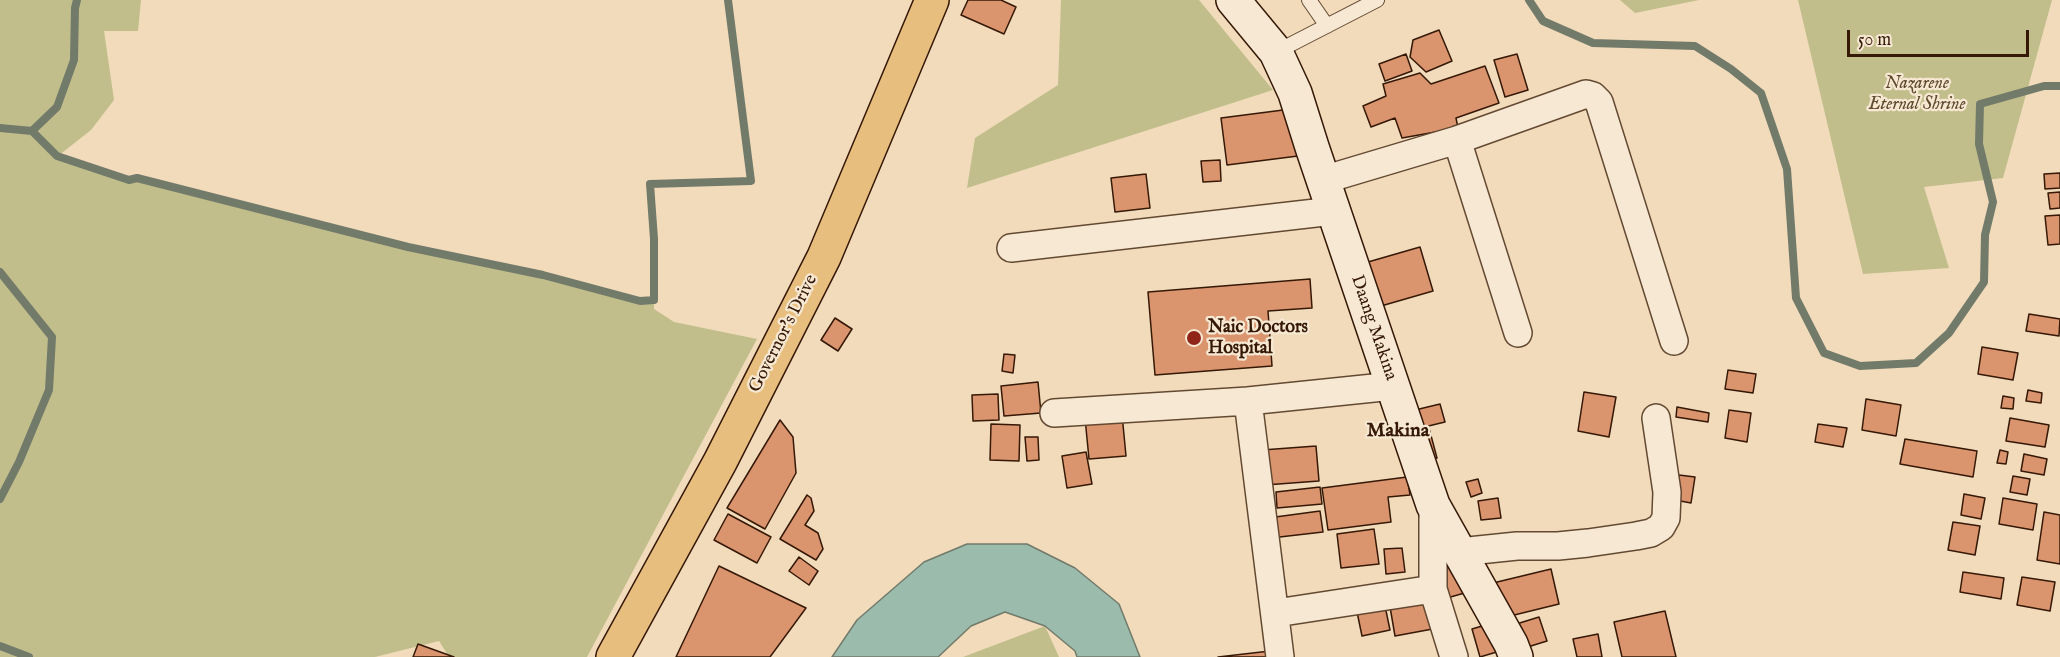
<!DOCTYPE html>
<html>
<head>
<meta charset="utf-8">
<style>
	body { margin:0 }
	#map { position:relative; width:2060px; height:657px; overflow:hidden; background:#f1dbbb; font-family:"IM FELL English",serif }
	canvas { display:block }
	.scale { position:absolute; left:1847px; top:30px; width:182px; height:27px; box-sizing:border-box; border:3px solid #351805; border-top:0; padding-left:8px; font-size:18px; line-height:21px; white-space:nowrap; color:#351805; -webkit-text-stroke:4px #f6e8d3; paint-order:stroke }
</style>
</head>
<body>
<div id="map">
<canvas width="2060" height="657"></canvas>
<div class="scale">50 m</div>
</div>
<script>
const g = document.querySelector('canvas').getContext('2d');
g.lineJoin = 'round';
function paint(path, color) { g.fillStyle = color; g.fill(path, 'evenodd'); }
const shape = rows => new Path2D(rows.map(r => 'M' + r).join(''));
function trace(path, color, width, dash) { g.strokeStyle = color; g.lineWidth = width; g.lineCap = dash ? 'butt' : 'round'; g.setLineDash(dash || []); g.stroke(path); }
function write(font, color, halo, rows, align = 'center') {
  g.font = font + ' "IM FELL English",serif'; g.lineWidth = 4.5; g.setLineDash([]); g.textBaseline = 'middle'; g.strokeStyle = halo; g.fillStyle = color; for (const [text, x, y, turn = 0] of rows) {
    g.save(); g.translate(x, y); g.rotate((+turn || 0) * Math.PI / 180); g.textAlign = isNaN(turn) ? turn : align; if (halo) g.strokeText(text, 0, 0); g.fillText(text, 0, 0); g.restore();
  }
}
const green = shape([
	[0,0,141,0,138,31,104,31,114,100,91,130,58,156,129,180,137,178,408,247,543,275,640,301,654,300,654,309,674,322,757,339,587,657,449,657,439,641,375,657,0,657],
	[1061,0,1199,0,1273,90,967,188,975,138,1058,85],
	[1620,0,1699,0,1635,13],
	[1798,0,2052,0,2003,178,1924,187,1949,268,1863,274],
	[1045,626,1059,657,963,657]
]);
const water = shape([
	[967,544,1027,544,1075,568,1119,604,1140,657,1077,657,1075,651,1045,626,1005,612,971,626,938,657,832,657,857,620,924,562,967,544]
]);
const stream = shape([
	[1529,0,1543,21,1593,43,1695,46,1731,69,1761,93,1787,169,1796,298,1824,353,1860,366,1916,363,1949,333,1984,282,1985,235,1993,202,1979,144,1980,104,2044,86,2060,86],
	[0,128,32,131,57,107,74,60,75,8,77,0],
	[32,131,57,156,129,180,137,178,408,247,543,275,640,301,654,300,654,239,650,184,751,181,728,0],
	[0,272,52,337,49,390,19,462,0,499],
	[0,646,29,657]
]);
const building = shape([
	[968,0,1001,0,1016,7,1004,34,961,15,968,0],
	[1439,30,1452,61,1426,72,1410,57,1413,40,1439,30],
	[1406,54,1412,71,1385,81,1379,64,1406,54],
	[1517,54,1528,90,1505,97,1494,60,1517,54],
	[1485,66,1499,103,1456,118,1458,128,1402,138,1395,118,1371,127,1363,106,1386,96,1383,84,1420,73,1431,84,1485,66],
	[1291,109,1298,156,1227,165,1221,118,1291,109],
	[1220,160,1221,181,1203,182,1201,161,1220,160],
	[2060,173,2060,188,2045,189,2044,174,2060,173],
	[1146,174,1150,208,1115,212,1111,178,1146,174],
	[2060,192,2060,208,2050,209,2048,193,2060,192],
	[2060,215,2060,244,2048,245,2045,216,2060,215],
	[1420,247,1433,291,1381,306,1368,262,1420,247],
	[1310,279,1312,308,1268,311,1272,366,1155,375,1148,292,1310,279],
	[2029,314,2060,319,2059,336,2026,331,2029,314],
	[835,318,852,329,838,351,821,340,835,318],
	[1982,347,2018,353,2013,380,1978,374,1982,347],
	[1004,354,1015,355,1013,373,1002,371,1004,354],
	[1728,370,1756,374,1753,393,1725,389,1728,370],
	[1038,382,1041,413,1004,416,1001,386,1038,382],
	[2028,390,2042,393,2041,403,2026,401,2028,390],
	[1584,392,1616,397,1609,437,1578,431,1584,392],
	[998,394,999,420,973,421,972,395,998,394],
	[2003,396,2014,398,2013,409,2001,408,2003,396],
	[1866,399,1901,405,1896,436,1862,430,1866,399],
	[1440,404,1445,422,1416,429,1411,411,1440,404],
	[1677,407,1709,413,1708,422,1676,417,1677,407],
	[1729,410,1751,413,1747,442,1725,438,1729,410],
	[1122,414,1126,456,1089,459,1085,418,1122,414],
	[2010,418,2049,425,2045,447,2006,441,2010,418],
	[780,420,793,437,796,473,765,529,727,508,780,420],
	[991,424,1020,425,1019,461,990,460,991,424],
	[1818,424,1847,428,1843,447,1815,442,1818,424],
	[1429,428,1437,458,1420,463,1412,433,1429,428],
	[1025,437,1038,437,1039,460,1027,461,1025,437],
	[1905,439,1977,451,1973,477,1900,464,1905,439],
	[1316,446,1319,481,1265,485,1262,450,1316,446],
	[2000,450,2008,452,2006,464,1997,463,2000,450],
	[1086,452,1092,484,1067,488,1062,456,1086,452],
	[2024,454,2047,459,2044,475,2021,471,2024,454],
	[1679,475,1695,477,1691,503,1675,500,1679,475],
	[2013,476,2030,479,2027,495,2010,492,2013,476],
	[1407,477,1410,495,1388,497,1391,522,1328,530,1322,488,1407,477],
	[1478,479,1482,493,1471,497,1466,482,1478,479],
	[1320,487,1322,504,1277,508,1276,492,1320,487],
	[1964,494,1985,498,1981,519,1961,515,1964,494],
	[807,495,811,498,814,511,805,525,818,533,823,549,816,560,780,539,807,495],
	[1498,498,1501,518,1481,520,1478,501,1498,498],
	[2003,498,2037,504,2033,530,1999,524,2003,498],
	[1320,511,1323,532,1271,538,1268,518,1320,511],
	[2044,512,2060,515,2060,564,2037,560,2044,512],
	[728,514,771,537,757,563,714,540,728,514],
	[1953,522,1980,526,1975,555,1948,550,1953,522],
	[1374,529,1379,564,1341,568,1337,534,1374,529],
	[1402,548,1405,572,1386,574,1384,549,1402,548],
	[799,557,818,571,809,585,789,571,799,557],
	[1460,562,1468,592,1447,598,1438,569,1460,562],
	[719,566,806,608,770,657,676,657,719,566],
	[1551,569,1559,604,1502,618,1493,583,1551,569],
	[1963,572,2004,578,2001,599,1960,592,1963,572],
	[2022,577,2055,582,2050,611,2017,605,2022,577],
	[1432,594,1438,628,1395,636,1389,601,1432,594],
	[1385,606,1390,630,1362,636,1357,612,1385,606],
	[1665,611,1676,657,1622,657,1614,622,1665,611],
	[1539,617,1547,641,1518,650,1510,626,1539,617],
	[1492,623,1500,651,1480,657,1472,629,1492,623],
	[1598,634,1602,657,1577,657,1573,639,1598,634],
	[418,644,454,657,413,657,418,644],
	[1270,651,1271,657,1218,657,1270,651]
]);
const lane = shape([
	[1309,0,1327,26],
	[1276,52,1377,0]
]);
const street = shape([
	[1457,140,1518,333],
	[1323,180,1457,140,1586,94,1593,96,1599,102,1674,341],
	[1011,248,1333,211],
	[1248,401,1280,657],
	[1054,413,1248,401,1393,386],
	[1433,505,1433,589,1454,657],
	[1459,552,1517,546,1558,546,1588,543,1636,536,1651,533,1661,527,1666,518,1667,492,1656,418],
	[1276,613,1433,589]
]);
const secondary = shape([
	[1233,0,1276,52,1295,93,1312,147,1433,505,1511,644,1516,657]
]);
const primary = shape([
	[613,657,720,462,824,257,932,0]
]);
const markers = [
	[1194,338,8,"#8f2418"]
];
const parkNames = [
	["Nazarene",1917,84],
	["Eternal Shrine",1917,105]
];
const poiNames = [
	["Naic Doctors",1208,328],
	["Hospital",1208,349]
];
const streetNames = [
	["Daang Makina",1373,328,71],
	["Governor's Drive",784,334,-63]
];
const neighbourhoodNames = [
	["Makina",1398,432]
];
paint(green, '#c1be8b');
paint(water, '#9bbbad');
trace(water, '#727a6a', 1.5);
trace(stream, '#727a6a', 8);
paint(building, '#db956e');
trace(building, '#351805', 1.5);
trace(lane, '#644932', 16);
trace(street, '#644932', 30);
trace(secondary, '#351805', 36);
trace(primary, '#351805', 36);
trace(lane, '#f6e8d3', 14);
trace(street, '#f6e8d3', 27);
trace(secondary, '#f6e8d3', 33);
trace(primary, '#e8be7e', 33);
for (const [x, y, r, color] of markers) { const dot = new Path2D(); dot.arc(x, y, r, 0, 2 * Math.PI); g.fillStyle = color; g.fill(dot); trace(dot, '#f6e8d3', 2); }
write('italic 18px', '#5f4a2d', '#f6e8d3', parkNames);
write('bold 18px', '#351805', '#f6e8d3', poiNames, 'left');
write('18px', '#351805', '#f6e8d3', streetNames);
write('bold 20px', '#351805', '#f6e8d3', neighbourhoodNames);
</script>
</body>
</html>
